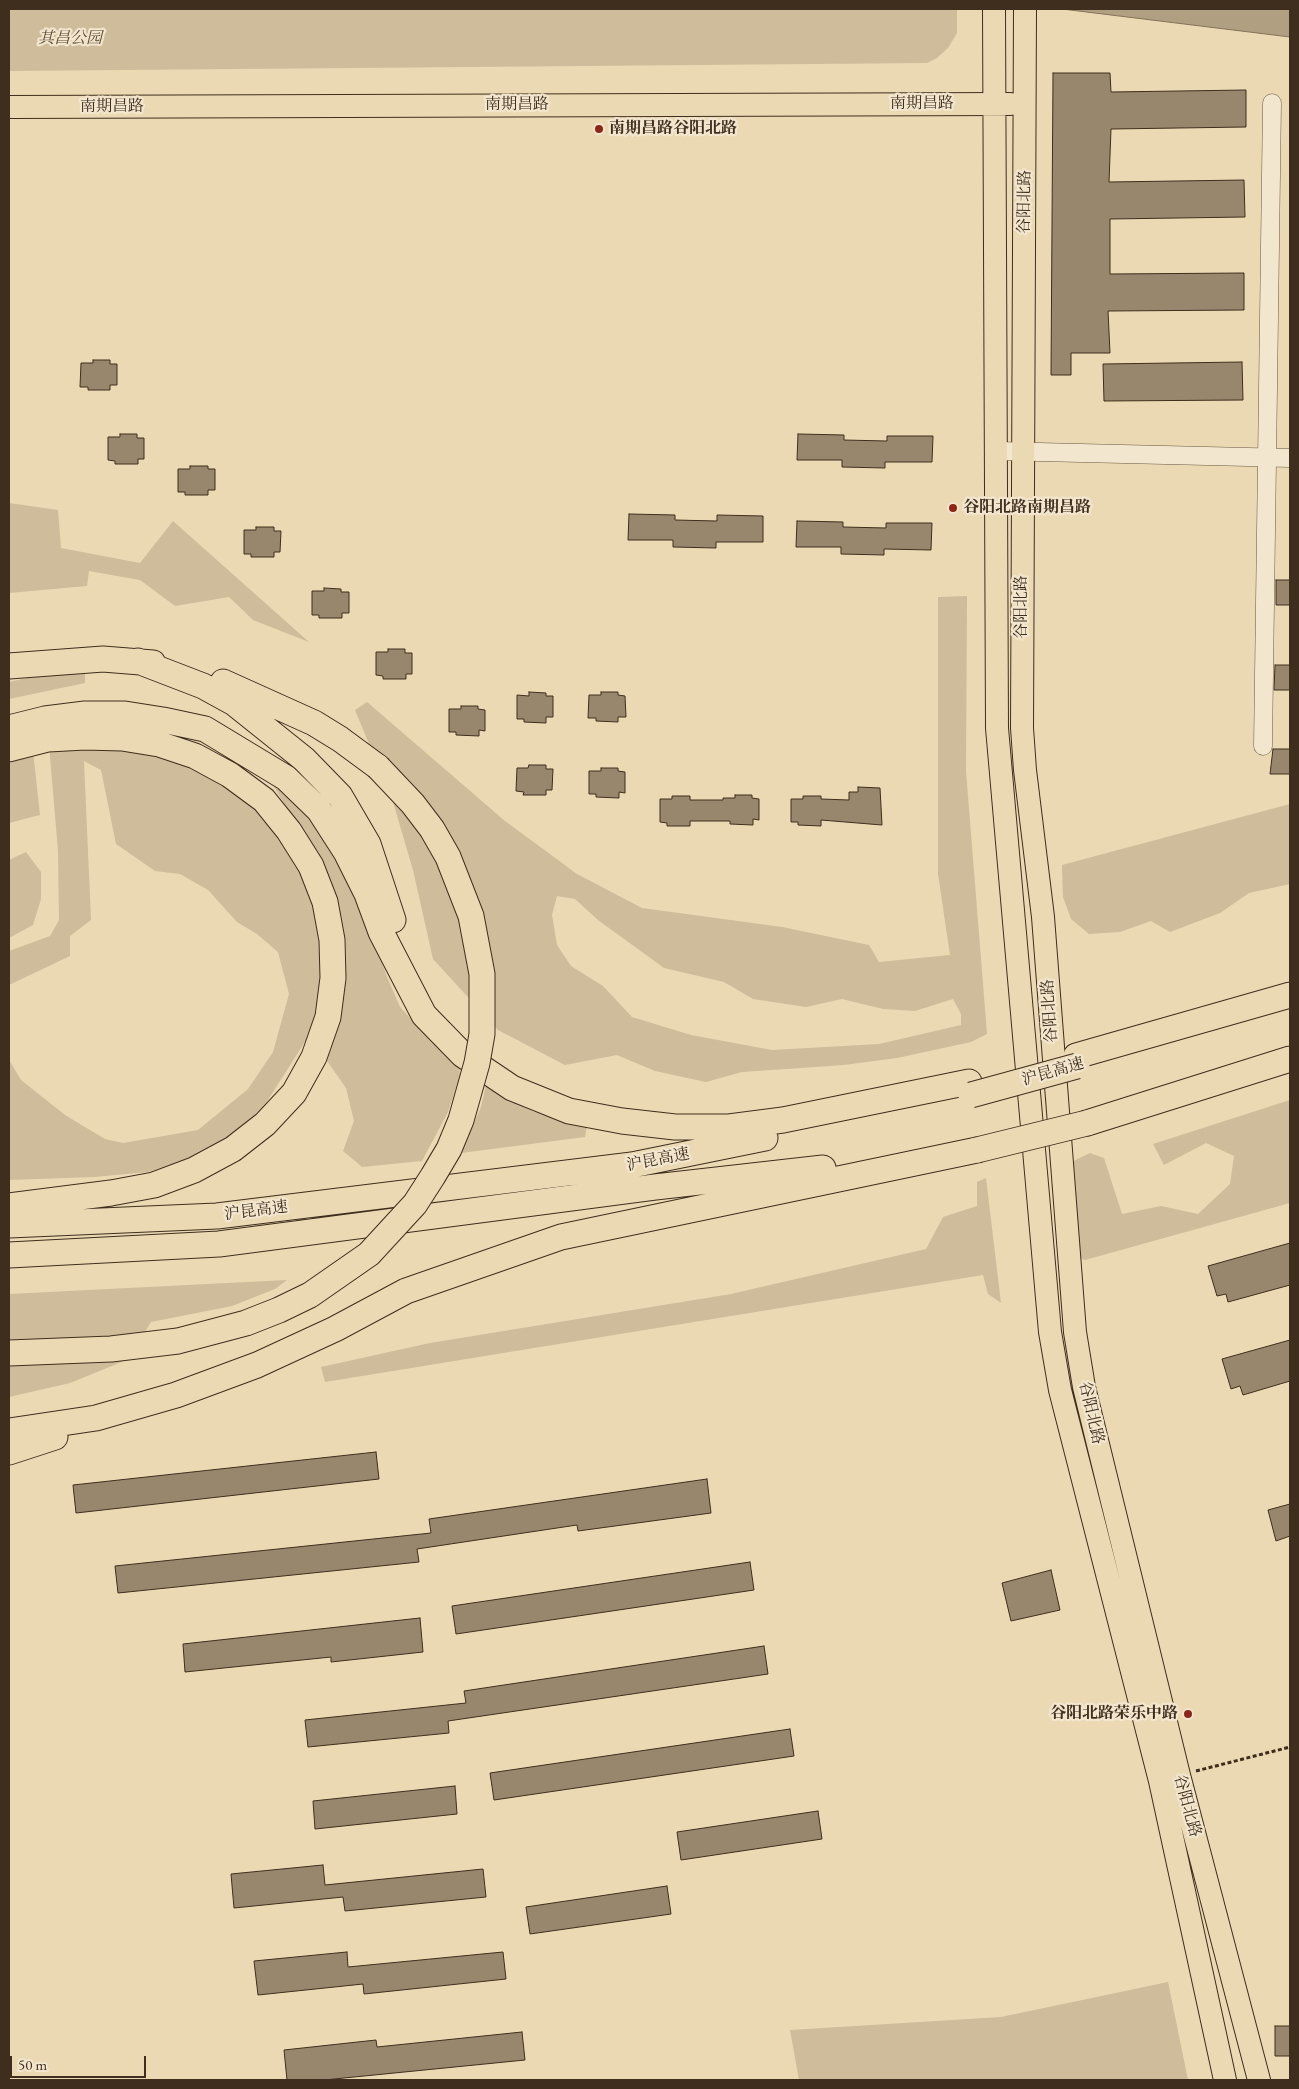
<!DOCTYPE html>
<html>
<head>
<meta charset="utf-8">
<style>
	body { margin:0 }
	#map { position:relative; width:1299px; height:2089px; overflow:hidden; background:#ebd9b4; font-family:"EB Garamond",serif }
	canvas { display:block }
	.frame { position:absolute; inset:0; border:10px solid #3f2e1d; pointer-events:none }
	.scale { position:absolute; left:10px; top:2056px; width:136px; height:22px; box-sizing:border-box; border:2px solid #3f2e1d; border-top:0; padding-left:6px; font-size:15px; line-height:18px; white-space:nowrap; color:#3f2e1d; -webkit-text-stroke:4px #f2e6ce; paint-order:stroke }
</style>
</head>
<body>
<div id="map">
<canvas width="1299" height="2089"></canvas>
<div class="frame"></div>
<div class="scale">50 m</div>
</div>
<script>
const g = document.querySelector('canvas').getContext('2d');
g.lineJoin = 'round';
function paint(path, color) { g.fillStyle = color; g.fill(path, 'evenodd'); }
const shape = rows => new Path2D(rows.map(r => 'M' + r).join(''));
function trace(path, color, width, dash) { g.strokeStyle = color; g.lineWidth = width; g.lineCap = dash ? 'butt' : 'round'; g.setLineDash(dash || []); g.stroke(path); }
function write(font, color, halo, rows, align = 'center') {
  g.font = font + ' "EB Garamond","Noto Serif SC",serif'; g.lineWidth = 4.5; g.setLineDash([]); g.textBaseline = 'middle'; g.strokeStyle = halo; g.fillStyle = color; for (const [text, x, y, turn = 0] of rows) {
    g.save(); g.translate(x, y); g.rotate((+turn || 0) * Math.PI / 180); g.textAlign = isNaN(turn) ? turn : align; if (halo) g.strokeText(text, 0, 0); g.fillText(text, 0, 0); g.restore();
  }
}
const green = shape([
	[9,9,957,9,957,33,948,48,937,58,927,63,9,71],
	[9,503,58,510,61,548,140,563,173,521,309,642,253,620,229,597,175,606,140,580,89,571,87,586,9,593],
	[967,596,966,771,987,1034,971,1042,897,1058,844,1065,742,1072,706,1082,655,1071,617,1055,565,1065,498,1030,433,959,413,870,393,802,355,710,367,702,505,821,577,874,642,908,782,927,869,945,879,962,950,955,938,874,938,597],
	[557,896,575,899,598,920,664,968,724,982,753,999,806,1007,842,999,883,1009,915,1011,953,999,961,1014,961,1025,879,1044,772,1050,691,1035,632,1017,603,986,571,966,557,945,552,915],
	[85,668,85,683,9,699,9,682,62,670],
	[121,744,216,775,264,815,312,891,321,947,321,982,315,1014,308,1037,266,1103,246,1125,217,1149,148,1172,94,1177,9,1180,9,1060,21,1080,65,1115,105,1139,123,1143,198,1130,248,1089,273,1052,289,994,278,952,257,934,237,922,208,890,180,874,155,871,116,844,101,770,84,761,91,920,70,936,70,956,9,985,9,951,50,936,59,920,58,851,49,745],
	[33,751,40,815,9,823,9,757],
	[265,772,316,818,369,923,387,977,400,1007,426,1035,459,1061,460,1075,448,1112,422,1161,362,1167,343,1151,354,1121,346,1088,325,1058,344,994,345,960,342,930,296,823],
	[1290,804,1290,884,1249,893,1220,913,1170,932,1151,921,1120,932,1089,934,1071,919,1063,897,1062,865],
	[26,852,41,872,41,899,33,925,9,938,9,860],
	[486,1085,502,1097,534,1112,587,1126,585,1137,461,1153,481,1107],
	[1290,1100,1290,1203,1085,1260,1074,1256,1063,1166,1090,1153,1104,1158,1122,1214,1161,1206,1198,1214,1230,1184,1234,1156,1206,1143,1164,1165,1153,1144],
	[986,1178,1001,1303,988,1294,983,1275,325,1382,321,1367,430,1343,731,1294,926,1249,943,1217,977,1206,977,1182],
	[287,1280,275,1289,232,1306,151,1322,129,1359,70,1383,9,1397,9,1294],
	[1168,1982,1188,2080,799,2080,790,2030,1001,2017]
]);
const water = shape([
	[1062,9,1290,9,1290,37,1062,9]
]);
const building = shape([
	[1053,73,1110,73,1111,92,1246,90,1246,127,1111,129,1109,182,1244,180,1245,217,1110,219,1110,274,1244,273,1244,310,1108,311,1110,353,1071,353,1071,375,1051,375,1053,73],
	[93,360,110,360,110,364,117,364,117,385,110,385,110,390,88,390,88,387,80,387,81,363,93,363,93,360],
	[1242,362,1243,400,1104,401,1103,364,1242,362],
	[120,434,137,434,137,438,144,438,144,459,138,459,138,464,115,464,115,461,108,460,108,437,120,437,120,434],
	[798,434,844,435,844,440,887,441,887,436,933,436,932,462,885,462,885,468,842,467,842,460,797,460,798,434],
	[190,466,208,466,208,469,215,469,215,490,208,490,208,495,185,495,185,492,178,492,178,469,190,469,190,466],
	[629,514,675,515,675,520,717,521,717,515,763,516,763,542,716,542,716,548,673,547,673,540,628,540,629,514],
	[797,521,843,522,843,527,886,528,886,523,932,523,931,550,884,549,884,555,841,554,841,547,796,547,797,521],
	[256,527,274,527,274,531,281,531,280,552,274,552,274,557,251,557,251,554,244,554,244,530,256,530,256,527],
	[1276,580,1290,580,1290,605,1276,605,1276,580],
	[324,588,341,589,341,592,349,592,349,613,342,613,342,618,319,618,319,615,312,615,312,591,324,591,324,588],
	[388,649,405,649,405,653,412,653,412,674,406,674,406,679,383,679,383,676,376,675,376,652,388,652,388,649],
	[1275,665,1290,665,1290,690,1274,690,1275,665],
	[529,692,546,693,546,696,553,696,553,717,546,717,546,723,524,722,524,719,517,719,517,695,529,696,529,692],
	[601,692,618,692,618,695,625,696,626,717,618,717,618,722,596,721,596,718,588,718,589,695,601,695,601,692],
	[461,706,478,706,478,709,485,710,485,731,479,730,479,736,456,735,456,732,449,732,449,709,461,709,461,706],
	[1273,749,1290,749,1290,774,1270,774,1273,749],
	[529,765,546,765,546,769,553,769,552,790,546,790,546,795,523,795,524,792,516,791,517,768,528,768,529,765],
	[601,768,618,768,618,771,625,772,625,793,619,792,619,798,596,797,596,794,589,794,589,771,601,771,601,768],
	[858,787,880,788,882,825,821,820,821,826,798,825,798,822,791,822,791,799,803,799,803,796,821,796,821,799,849,800,849,792,858,792,858,787],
	[735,795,752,795,752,798,759,799,759,820,753,819,753,825,730,824,730,821,690,821,690,826,667,826,667,823,660,822,660,799,672,799,672,796,690,796,690,800,723,800,723,798,735,798,735,795],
	[1290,1243,1290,1285,1228,1302,1226,1294,1217,1296,1208,1266,1290,1243],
	[1290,1340,1290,1381,1243,1395,1240,1386,1231,1389,1222,1359,1290,1340],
	[376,1452,379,1479,76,1513,73,1485,376,1452],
	[707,1479,711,1513,578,1531,577,1525,417,1549,419,1562,118,1593,115,1566,431,1533,429,1519,707,1479],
	[1290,1504,1290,1536,1276,1541,1268,1510,1290,1504],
	[750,1562,754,1590,456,1634,452,1606,750,1562],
	[1051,1570,1060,1610,1011,1621,1002,1583,1051,1570],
	[420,1618,423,1652,331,1662,331,1657,185,1672,183,1644,420,1618],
	[764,1646,768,1674,448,1721,449,1733,308,1747,305,1720,466,1703,464,1691,764,1646],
	[790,1729,794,1756,494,1800,490,1773,790,1729],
	[455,1786,457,1814,315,1829,313,1801,455,1786],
	[818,1811,822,1839,681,1860,677,1832,818,1811],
	[323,1865,325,1885,483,1869,486,1897,345,1911,343,1897,234,1908,231,1874,323,1865],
	[667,1886,671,1914,530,1934,526,1907,667,1886],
	[347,1952,348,1967,503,1952,506,1979,364,1994,363,1984,258,1995,254,1961,347,1952],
	[1275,2026,1290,2026,1290,2056,1275,2056,1275,2026],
	[522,2032,525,2060,324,2080,287,2080,284,2050,376,2040,377,2047,522,2032]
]);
const path = shape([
	[1196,1771,1290,1747]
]);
const minor = shape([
	[997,451,1290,458],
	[1263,746,1272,103]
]);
const major = shape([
	[994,9,997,728,1050,1332,1060,1390,1160,1781,1225,2080],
	[1025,9,1022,728,1025,770,1043,917,1075,1332,1084,1387,1179,1775,1259,2080],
	[9,107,1010,104]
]);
const highway = shape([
	[138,661,203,686,234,703,304,759,340,796,368,844,393,920],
	[9,666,103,659,153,663],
	[223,682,314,723,340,739,378,767],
	[9,728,45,719,85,714,125,714,163,720,205,729,286,778,319,810,346,852,367,894,381,932,424,1015,463,1055,512,1088,569,1111,622,1121,675,1127,729,1127,783,1120,969,1082],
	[9,749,48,739,85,737,122,738,159,744,195,756,230,775,264,800,289,831,311,866,325,902,332,940,333,978,328,1017,314,1057,294,1093,265,1124,233,1149,194,1170,154,1185,111,1193,9,1206],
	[1076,1056,1290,995],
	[1087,1123,1290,1059],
	[9,1225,217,1216,632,1165,765,1138],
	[9,1255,219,1244,655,1187,823,1168],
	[9,1431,96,1418,176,1395,257,1365,335,1329,406,1291,561,1237,977,1150],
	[9,1452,55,1437]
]);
const highwayBridge = shape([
	[971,1095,1077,1066],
	[977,1150,1087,1123],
	[9,1353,111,1349,178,1341,246,1323,279,1310,310,1295,369,1254,415,1204,433,1176,449,1149,461,1120,477,1063,482,1034,482,974,471,916,448,857,432,829,413,804,378,767]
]);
const markers = [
	[599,129,5,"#8f2418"],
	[953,508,5,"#8f2418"],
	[1188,1714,5,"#8f2418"]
];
const parkNames = [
	["其昌公园",70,39]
];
const streetNames = [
	["南期昌路",922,104],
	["南期昌路",517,105],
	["南期昌路",112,107],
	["谷阳北路",1025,202,-89],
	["谷阳北路",1022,607,-90],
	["谷阳北路",1050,1011,-94],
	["沪昆高速",1053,1072,-16],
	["沪昆高速",658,1160,-11],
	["沪昆高速",256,1211,-7],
	["谷阳北路",1091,1413,77],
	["谷阳北路",1187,1806,75]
];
const poiNames = [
	["南期昌路谷阳北路",609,129],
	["谷阳北路南期昌路",963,508],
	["谷阳北路荣乐中路",1178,1714,"right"]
];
paint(green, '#cebc9a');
paint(water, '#b19f81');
trace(water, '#837259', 1);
paint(building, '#98876c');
trace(building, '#3f2e1d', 1);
trace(minor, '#6a5943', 19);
trace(major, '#3f2e1d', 24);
trace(highway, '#3f2e1d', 27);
trace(path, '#3f2e1d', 3, [4, 2.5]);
trace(minor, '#f2e6ce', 18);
trace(major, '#ebd9b4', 22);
trace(highway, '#ebd9b4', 25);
trace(highwayBridge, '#3f2e1d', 27, []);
trace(highwayBridge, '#ebd9b4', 25);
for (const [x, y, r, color] of markers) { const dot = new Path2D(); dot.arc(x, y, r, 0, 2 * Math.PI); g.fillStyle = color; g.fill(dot); trace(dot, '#f2e6ce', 2); }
write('italic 16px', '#5c4a36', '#f2e6ce', parkNames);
write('16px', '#3f2e1d', '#f2e6ce', streetNames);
write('bold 16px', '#3f2e1d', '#f2e6ce', poiNames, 'left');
</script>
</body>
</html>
